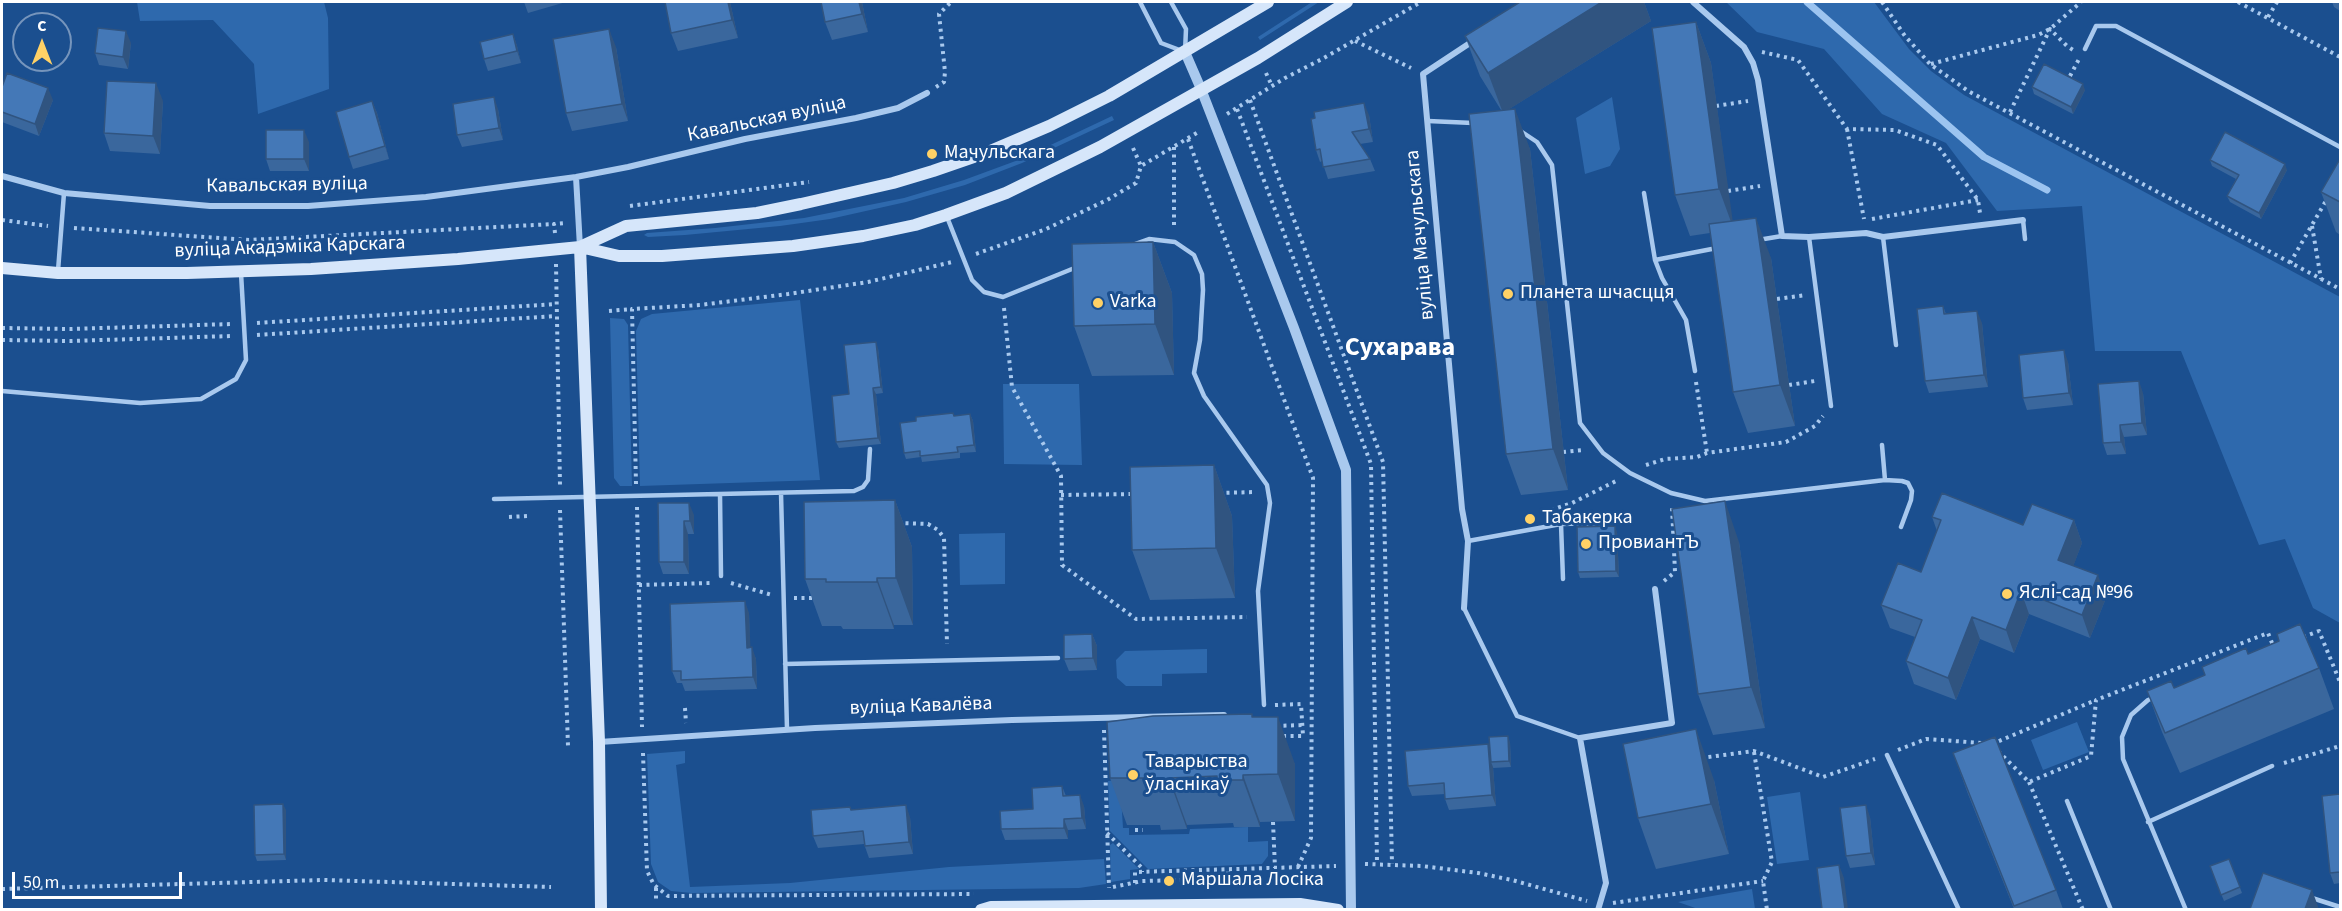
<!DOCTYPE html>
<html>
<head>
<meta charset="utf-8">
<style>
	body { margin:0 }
	#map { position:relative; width:2342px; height:911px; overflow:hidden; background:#1b4f8f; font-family:"Source Sans 3",sans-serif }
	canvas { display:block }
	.frame { position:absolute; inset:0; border:3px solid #fff; pointer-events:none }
	.north { position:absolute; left:12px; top:12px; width:60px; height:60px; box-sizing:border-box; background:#1b4f8f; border:2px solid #7695bc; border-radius:50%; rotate:0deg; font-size:16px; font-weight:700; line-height:24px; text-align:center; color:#fff }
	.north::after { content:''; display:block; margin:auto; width:21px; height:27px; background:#ffd166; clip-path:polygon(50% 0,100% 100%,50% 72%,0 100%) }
	.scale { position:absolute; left:12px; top:872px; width:170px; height:27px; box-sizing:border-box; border:3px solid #fff; border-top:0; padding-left:8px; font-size:18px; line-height:21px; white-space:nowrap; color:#fff; -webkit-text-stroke:4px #1b4f8f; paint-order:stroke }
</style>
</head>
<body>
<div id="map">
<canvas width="2342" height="911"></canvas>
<div class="frame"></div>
<div class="north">С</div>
<div class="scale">50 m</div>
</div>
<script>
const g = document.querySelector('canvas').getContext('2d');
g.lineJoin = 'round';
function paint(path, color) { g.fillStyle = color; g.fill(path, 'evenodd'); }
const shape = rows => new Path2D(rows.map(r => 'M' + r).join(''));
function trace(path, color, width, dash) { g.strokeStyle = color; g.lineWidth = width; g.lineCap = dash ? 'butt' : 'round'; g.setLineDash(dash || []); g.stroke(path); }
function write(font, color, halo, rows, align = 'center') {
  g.font = font + ' "Source Sans 3",sans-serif'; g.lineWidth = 6; g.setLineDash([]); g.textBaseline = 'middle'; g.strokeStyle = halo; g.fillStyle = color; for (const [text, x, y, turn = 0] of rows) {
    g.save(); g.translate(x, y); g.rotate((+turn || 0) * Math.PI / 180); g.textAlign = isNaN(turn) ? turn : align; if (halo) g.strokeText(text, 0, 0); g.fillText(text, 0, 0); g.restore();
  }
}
const green = shape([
	[137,2,324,2,328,18,329,89,258,114,254,64,213,20,140,21],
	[1312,2,1319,2,1260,40,1258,37],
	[1726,2,1874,2,1909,49,1931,71,1964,95,2340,297,2340,623,2313,608,2285,539,2259,545,2181,351,2095,351,2082,206,1997,211,1946,143,1882,114,1824,49,1757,32],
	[1612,97,1620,149,1610,166,1585,174,1576,118],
	[1112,116,1114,120,1022,163,965,185,906,202,830,219,780,226,685,235,648,237,644,235,647,233,715,228,804,218,904,198,964,180,1021,159],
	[800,300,820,480,640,486,636,331,641,319,652,314],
	[610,318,624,319,628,325,632,486,620,486,614,478],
	[1003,384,1079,384,1082,465,1004,464],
	[1005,533,1005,584,960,585,959,534],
	[1207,649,1207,673,1162,674,1162,686,1126,686,1117,678,1116,660,1125,651],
	[2077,722,2089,752,2043,770,2031,740],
	[685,751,685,763,676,765,690,887,790,883,949,867,1104,859,1106,884,1079,888,692,893,671,891,658,882,651,864,647,754],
	[1120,780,1123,828,1129,828,1129,835,1189,834,1190,829,1248,827,1248,842,1268,841,1268,856,1262,864,1148,869,1110,831,1108,781],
	[1800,792,1809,860,1777,864,1767,797],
	[1113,843,1139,869,1130,870,1130,879,1111,882,1110,845],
	[1752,889,1755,909,1698,909,1678,902]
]);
const stream = shape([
	[1807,2,1984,157,2047,190]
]);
const path = shape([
	[1882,2,1905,36,1930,64,1968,91,2340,289],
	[2238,2,2340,57],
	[2268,17,2277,2],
	[1355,41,1411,68],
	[1762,52,1798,60,1847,129,1895,130,1937,145,1978,200,1980,213],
	[1931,64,2038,35,2050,29,2081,2],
	[1266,73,1272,86],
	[2070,76,2079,59],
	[936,87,944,82,945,72,939,14,951,2],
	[1250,100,1383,462,1392,864],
	[1716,106,1748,101],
	[1237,109,1371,464,1377,863],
	[2010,112,2050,29,2067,46,2073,50],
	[1227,114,1285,78,1322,59,1421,2],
	[1847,129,1864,219],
	[1188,139,1313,478,1311,838,1298,867],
	[1174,147,1174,229],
	[1133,148,1141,166],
	[1728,191,1760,186],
	[630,206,809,182],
	[1872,219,1978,200],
	[2,220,48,226],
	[2312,226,2321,279],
	[74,228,249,240,554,224],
	[555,233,554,224,565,223],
	[976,254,1046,229,1107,200,1136,183,1141,166,1200,131],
	[2290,263,2327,199],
	[556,264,560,485],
	[1777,299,1806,295],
	[1004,308,1012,387,1061,476,1062,565,1136,619,1247,617],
	[609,311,632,309],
	[257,323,556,304],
	[2,328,70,329,232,324],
	[257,335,556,316],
	[2,340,70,341,232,336],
	[1696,382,1707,453],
	[1789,385,1815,381],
	[1563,452,1583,450],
	[1646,465,1665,459,1697,457,1707,453,1786,442,1815,426,1823,416],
	[636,484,632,309,700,305,788,294,868,282,952,262],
	[1219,493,1256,492],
	[1061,495,1134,494],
	[637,507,642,727],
	[560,510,568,746],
	[1551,510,1572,503,1618,480],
	[509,517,527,516],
	[898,523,928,524,938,530,944,538,947,644],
	[1664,581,1675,572,1672,507],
	[731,583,772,595],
	[639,585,711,583],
	[794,598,817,598],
	[2303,637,2319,631,2340,682],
	[1275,705,1301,704,1303,736,1281,736],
	[685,708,686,723],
	[1276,726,1302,725],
	[1104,730,1109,888],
	[1992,744,2096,700],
	[1898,750,1926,739,1982,743],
	[1998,751,2029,782,2091,756,2096,700,2268,633,2274,648],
	[1754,752,1772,862,1763,881,1767,910],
	[643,753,647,871,654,885,668,896,974,894],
	[1701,758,1754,751,1823,777,1875,759],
	[2284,763,2340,746],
	[2029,782,2083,910],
	[1273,822,1275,868],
	[1135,830,1143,830],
	[1107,833,1142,868,1142,872],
	[1365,864,1422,866,1478,873,1512,880,1587,901],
	[1135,883,1135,872,1336,866],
	[1113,887,1142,881,1228,879,1228,870],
	[656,888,656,900],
	[2,889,324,880,551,887],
	[1613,903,1763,881]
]);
const service = shape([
	[1140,2,1161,43,1185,52,1186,29,1171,2],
	[2085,49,2096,26,2116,26,2340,147],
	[1428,121,1473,123],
	[1519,130,1537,142,1552,165,1580,423,1603,453,1630,473,1671,493,1705,501,1885,480,1902,481,1908,483,1912,491,1911,500,1901,527],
	[1644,193,1655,260,1662,278,1686,320,1695,371],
	[947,217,972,280,984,292,1003,297,1077,267],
	[2023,220,2025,239],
	[1809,237,1831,406],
	[1883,237,1896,345],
	[1758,240,1782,236],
	[1135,244,1149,239,1175,242,1194,255,1202,274,1203,290,1200,340,1194,373,1204,396,1267,485,1270,503,1258,591,1264,705],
	[1655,260,1717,248],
	[58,271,64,193],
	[2,391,140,403,201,399,236,379,246,360,241,273],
	[1882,445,1885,480],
	[781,493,787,729],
	[720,494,721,576],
	[494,499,854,491,863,487,868,480,870,449],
	[1561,524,1563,579],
	[1468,541,1561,524,1600,523],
	[1464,608,1517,716,1580,738],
	[785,664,1058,658],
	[2156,697,2148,700,2131,715,2122,737,2123,759,2186,910],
	[1887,755,1959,910],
	[2067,801,2111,910],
	[2148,822,2272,766],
	[2312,898,2340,907]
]);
const minor = shape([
	[1693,2,1744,47,1753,63,1758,80,1782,236,1809,237,1866,233,1883,237,2023,220],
	[2,176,64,193,210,206,308,206,426,197,576,177,628,167,745,139,856,118,898,108,927,93],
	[576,177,580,247],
	[1464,608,1468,541,1462,509,1423,74,1473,41],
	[599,742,815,728,1012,720,1224,715],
	[1598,910,1606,883,1580,738,1672,723,1655,589]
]);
const tertiary = shape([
	[1185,52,1201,89,1294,328,1346,470,1351,910]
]);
const secondary = shape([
	[580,247,619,256,662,256,793,246,863,236,915,225,946,215,1006,193,1100,147,1258,58,1347,2],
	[580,247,599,742,601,910],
	[2,268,58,273,187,273,311,269,458,259,580,247,626,226,757,213,801,204,893,183,933,171,988,152,1049,126,1109,96,1268,2],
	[981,910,991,907,1300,904,1338,910]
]);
const wall = shape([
	[524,2,566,2,528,13],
	[665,2,730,2,738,38,678,51,671,33],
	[821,2,862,2,868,32,832,40,825,22],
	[1520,2,1644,2,1651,21,1509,109,1530,149,1568,490,1521,495,1506,454,1501,110,1480,76,1465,36],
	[2332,2,2340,2,2340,11,2334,7],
	[1696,22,1711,63,1732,221,1771,258,1795,426,1748,433,1733,392,1710,233,1690,236,1675,195],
	[513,34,517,46,521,63,488,71,484,59],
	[131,43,128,69,99,65,95,53],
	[616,47,628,121,572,131,566,113],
	[2,87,53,100,39,136,2,122],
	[2032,87,2085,90,2073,114,2034,94],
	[163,101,160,154,110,151,104,133],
	[372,101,377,113,389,159,353,169,349,157],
	[498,109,503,140,462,147,457,135],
	[1369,115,1373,142,1360,144,1370,159,1375,171,1328,179,1322,161,1320,162,1316,150],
	[309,142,309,171,270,171,266,159],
	[2340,159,2340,235,2336,232,2321,192],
	[2210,160,2287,170,2261,219,2230,202,2227,196,2236,179,2212,166],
	[1153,242,1172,293,1174,375,1092,376,1074,326],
	[1943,306,1946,314,1982,323,1988,387,1929,393,1925,381],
	[878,348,883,393,876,394,881,444,839,448,836,442,849,394],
	[2068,362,2073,405,2027,410,2023,398],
	[2143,393,2147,435,2124,437,2126,454,2107,455,2103,443],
	[953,413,954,416,970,414,973,421,976,452,960,453,960,458,922,462,921,457,906,459,904,453,916,421],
	[1214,465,1232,516,1235,598,1150,600,1132,550],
	[895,500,912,547,913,625,894,625,894,629,843,629,841,626,822,626,805,579],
	[658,503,694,515,694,534,688,534,689,574,663,574,659,562],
	[1932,517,2023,525,2074,520,2082,543,2073,566,2106,598,2090,638,2029,614,2014,653,1980,639,1956,700,1914,684,1906,661,1915,637,1890,628,1881,605,1921,572,1937,531],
	[1617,532,1619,577,1580,578,1578,572],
	[1739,542,1765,728,1713,735,1698,694],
	[749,613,750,647,756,659,757,689,685,691,682,683,677,683,672,671],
	[1092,634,1097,646,1097,670,1069,671,1064,659],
	[2248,654,2319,668,2334,709,2180,773,2162,732,2147,691,2174,688,2205,675],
	[1253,717,1295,764,1295,821,1260,822,1260,827,1234,827,1233,823,1187,825,1187,829,1161,830,1160,825,1127,825,1110,778],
	[1510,742,1511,767,1493,768,1493,767,1496,806,1449,810,1445,799,1445,794,1412,796,1408,786],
	[1953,753,2056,890,2063,909,2014,909,1968,794],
	[1714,780,1729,854,1656,869,1638,818],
	[1062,786,1066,796,1084,806,1086,829,1068,830,1068,839,1005,840,1001,829,1033,809],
	[2340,794,2340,883,2334,884,2330,873],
	[286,810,286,860,257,861,255,855],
	[852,810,910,817,913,854,869,858,864,844,818,848,813,836],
	[1870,817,1875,865,1850,868,1846,856],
	[2229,859,2242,893,2224,901,2210,866]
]);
const shadedWall = shape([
	[728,2,730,2,738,38,732,20],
	[859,2,862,2,868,32,862,14],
	[1602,2,1644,2,1651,21,1503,113,1488,73],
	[1696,22,1711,63,1734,230,1719,189],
	[609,29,616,47,628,121,622,104],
	[126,31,131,43,128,69,123,57],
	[513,34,517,46,521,63,517,51],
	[156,83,163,101,160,154,153,136],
	[2083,84,2085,90,2073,114,2071,107],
	[48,88,53,100,39,136,35,124],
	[494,97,498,109,503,140,499,128],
	[372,101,377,113,389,159,385,146],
	[1364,103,1369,115,1373,142,1369,129],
	[1515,109,1530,149,1568,490,1553,449],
	[304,130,309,142,309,171,304,159],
	[2285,164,2287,170,2261,219,2259,213],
	[1756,218,1771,258,1795,426,1780,385],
	[1153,242,1172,293,1174,375,1155,324],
	[1977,311,1982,323,1988,387,1984,375],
	[876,342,878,348,883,393,881,387],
	[2064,350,2068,362,2073,405,2069,393],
	[2139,381,2143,393,2147,435,2142,423],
	[873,388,876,394,881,444,878,438],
	[970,414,973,421,976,452,974,445],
	[2120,425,2124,437,2126,454,2121,442],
	[1214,465,1232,516,1235,598,1216,548],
	[895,500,912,547,913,625,896,578],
	[1725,501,1739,542,1765,728,1751,687],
	[689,503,694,515,694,534,690,521],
	[2074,520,2082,543,2067,583,2058,560],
	[684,521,688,534,689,574,684,562],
	[1615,526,1617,532,1619,577,1616,571],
	[2098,575,2106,598,2090,638,2082,615],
	[877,578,894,625,894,629,877,582],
	[2021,591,2029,614,2014,653,2006,630],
	[745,601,749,613,751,659,747,648],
	[1972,617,1980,639,1956,700,1948,678],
	[1092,634,1097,646,1097,670,1093,658],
	[752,647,756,659,757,689,753,677],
	[1278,717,1295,764,1295,821,1278,774],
	[1696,729,1714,780,1729,854,1711,804],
	[1508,736,1510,742,1511,767,1509,761],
	[1488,744,1492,755,1491,762,1493,767,1496,806,1492,795],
	[1243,775,1260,822,1260,827,1243,780],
	[1170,778,1187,825,1187,829,1170,782],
	[1080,795,1084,806,1086,829,1082,818],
	[283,804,286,810,286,860,284,854],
	[906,805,910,817,913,854,909,842],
	[1866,805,1870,817,1875,865,1871,853],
	[1064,819,1068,830,1068,839,1064,828],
	[1839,865,1844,878,1848,909,1845,909],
	[2312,890,2319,909,2305,909]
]);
const building = shape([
	[665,2,728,2,732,20,671,33,665,2],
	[821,2,859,2,862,14,825,22,821,2],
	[1520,2,1602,2,1488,73,1465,36,1520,2],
	[1696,22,1719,189,1675,195,1652,28,1696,22],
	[98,28,126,31,123,57,95,53,98,28],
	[609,29,622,104,566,113,553,39,609,29],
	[513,34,517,51,484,59,480,42,513,34],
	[2044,64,2083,84,2071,107,2032,87,2044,64],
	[7,73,48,88,35,124,2,112,2,87,7,73],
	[107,81,156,83,153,136,104,133,107,81],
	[494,97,499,128,457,135,453,104,494,97],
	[372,101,385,146,349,157,336,112,372,101],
	[1364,103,1369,129,1352,132,1370,159,1323,167,1320,149,1316,150,1311,119,1315,118,1314,112,1364,103],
	[1515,109,1553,449,1506,454,1469,114,1515,109],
	[266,130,304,130,304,159,266,159,266,130],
	[2225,132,2285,164,2259,213,2227,196,2239,175,2210,160,2225,132],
	[2340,159,2340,202,2321,192,2340,159],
	[1756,218,1780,385,1733,392,1709,224,1756,218],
	[1153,242,1155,324,1074,326,1072,244,1153,242],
	[1943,306,1944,314,1977,311,1984,375,1925,381,1917,309,1943,306],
	[876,342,881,387,873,388,878,438,836,442,832,396,849,394,844,345,876,342],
	[2064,350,2069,393,2023,398,2019,355,2064,350],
	[2139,381,2142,423,2120,425,2121,442,2103,443,2098,384,2139,381],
	[953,413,954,416,970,414,974,445,957,447,958,452,920,456,920,451,904,453,900,423,916,421,916,417,953,413],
	[1214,465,1216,548,1132,550,1130,467,1214,465],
	[1942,493,2023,525,2032,504,2074,520,2058,560,2098,575,2082,615,2021,591,2006,630,1972,617,1948,678,1906,661,1922,620,1881,605,1898,563,1921,572,1941,520,1932,517,1942,493],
	[895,500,896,578,877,578,877,582,826,582,826,579,805,579,804,502,895,500],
	[1725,501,1751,687,1698,694,1672,509,1725,501],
	[658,503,689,503,690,521,684,521,684,562,659,562,658,503],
	[1615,526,1616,571,1578,572,1577,527,1615,526],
	[745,601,747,648,752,647,753,677,681,680,681,671,672,671,670,604,745,601],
	[2300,624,2319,668,2165,733,2147,691,2171,681,2174,688,2205,675,2202,667,2246,648,2248,654,2279,641,2277,634,2300,624],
	[1092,634,1093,658,1064,659,1064,635,1092,634],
	[1252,714,1252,717,1278,717,1278,774,1243,775,1243,780,1217,780,1217,776,1170,778,1170,782,1144,783,1144,778,1110,778,1107,722,1153,716,1252,714],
	[1696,729,1711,804,1638,818,1623,744,1696,729],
	[1508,736,1509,761,1491,762,1489,737,1508,736],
	[1995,737,2056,890,2014,906,1953,753,1995,737],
	[1488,744,1492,795,1445,799,1444,783,1408,786,1405,751,1488,744],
	[1062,786,1063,796,1080,795,1082,818,1064,819,1064,828,1001,829,1000,811,1033,809,1032,788,1062,786],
	[2340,794,2340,872,2330,873,2322,796,2340,794],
	[283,804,284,854,255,855,254,805,283,804],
	[906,805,909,842,865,846,863,831,813,836,811,810,850,807,851,810,906,805],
	[1866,805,1871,853,1846,856,1840,808,1866,805],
	[2229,859,2240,887,2221,895,2210,866,2229,859],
	[1839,865,1845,909,1822,909,1817,868,1839,865],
	[2263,873,2312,890,2305,909,2250,909,2263,873]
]);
const markers = [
	[932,154,6,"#ffd166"],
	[1508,294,6,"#ffd166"],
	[1098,303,6,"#ffd166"],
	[1530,519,6,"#ffd166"],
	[1586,544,6,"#ffd166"],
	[2007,594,6,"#ffd166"],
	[1133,775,6,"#ffd166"],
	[1169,881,6,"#ffd166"]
];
const streetNames = [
	["Кавальская вуліца",767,120,-12],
	["Кавальская вуліца",287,186,-1],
	["вуліца Мачульскага",1421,235,-95],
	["вуліца Акадэміка Карскага",290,248,-2],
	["вуліца Кавалёва",921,707,-2]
];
const poiNames = [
	["Мачульскага",944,154],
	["Планета шчасцця",1520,294],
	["Varka",1110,303],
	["Табакерка",1542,519],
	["ПровиантЪ",1598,544],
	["Яслі-сад №96",2019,594],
	["Таварыства",1145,763],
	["ўласнікаў",1145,786],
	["Маршала Лосіка",1181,881]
];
const districtNames = [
	["Сухарава",1400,349]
];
paint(green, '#2e69ad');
trace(stream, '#9cc4f0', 7);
trace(path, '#a9c9ee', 4, [3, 4.5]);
trace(service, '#a9c9ee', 4.5);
trace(minor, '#a9c9ee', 6);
trace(tertiary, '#a9c9ee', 10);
trace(secondary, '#d6e6fa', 12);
paint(wall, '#3a679d');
paint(shadedWall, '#305480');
paint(building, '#4478b7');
trace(building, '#305480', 1.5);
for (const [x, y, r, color] of markers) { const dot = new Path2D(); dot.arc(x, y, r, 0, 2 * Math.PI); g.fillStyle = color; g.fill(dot); trace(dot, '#1b4f8f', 2); }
write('20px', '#fff', '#1b4f8f', streetNames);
write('20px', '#fff', '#1b4f8f', poiNames, 'left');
write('bold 26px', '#fff', '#1b4f8f', districtNames);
</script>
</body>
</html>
